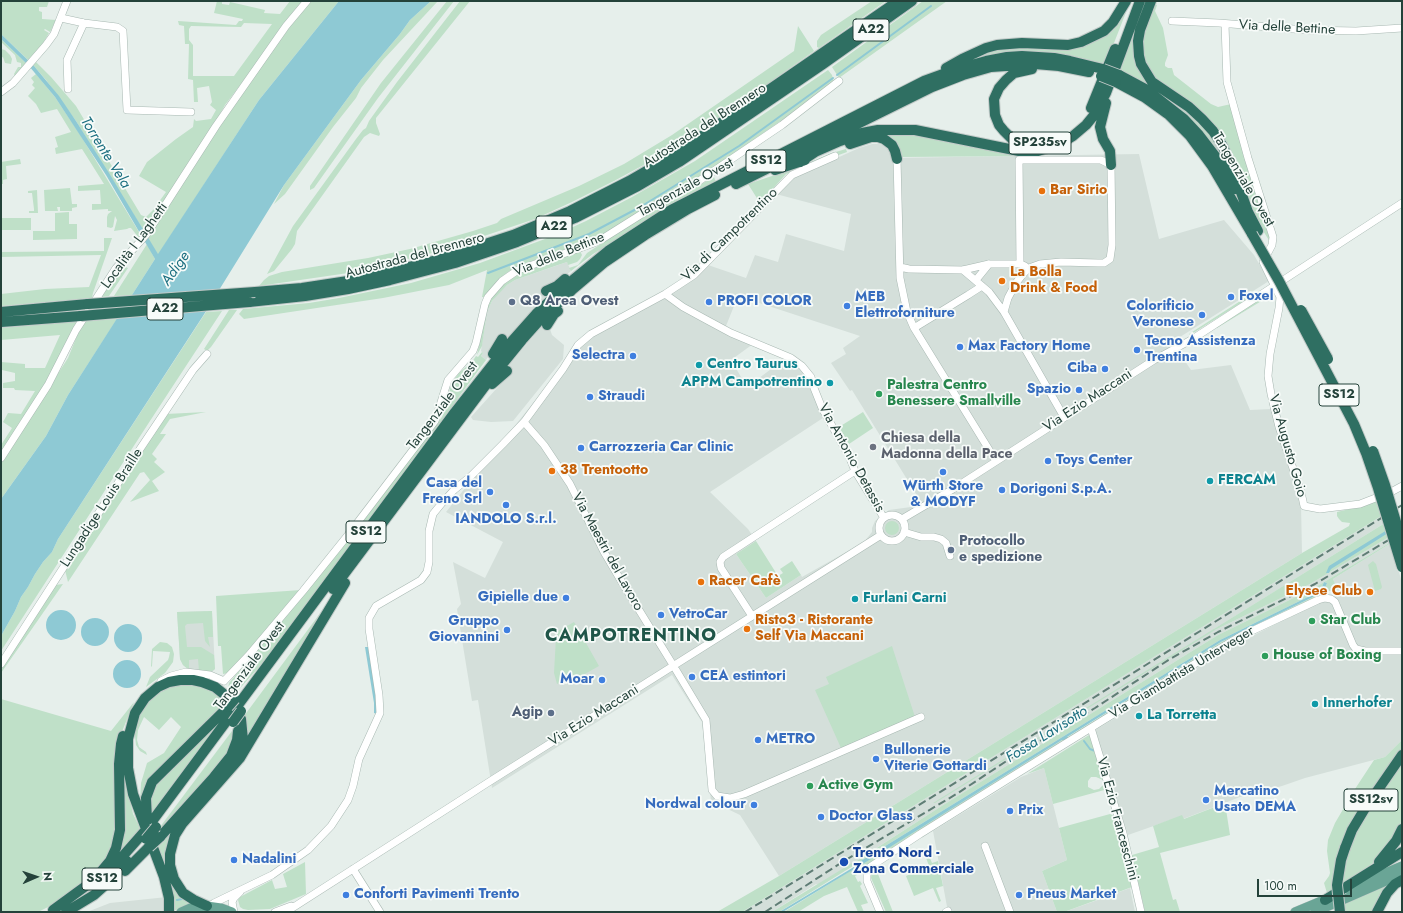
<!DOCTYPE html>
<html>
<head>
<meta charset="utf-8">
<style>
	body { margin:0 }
	#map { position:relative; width:1403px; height:913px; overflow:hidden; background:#e6efeb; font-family:Jost,sans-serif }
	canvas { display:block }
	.frame { position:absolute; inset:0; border:2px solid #24423a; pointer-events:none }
	.north { position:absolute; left:16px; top:857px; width:40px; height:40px; -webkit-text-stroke:3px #f7fbf9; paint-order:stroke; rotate:88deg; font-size:11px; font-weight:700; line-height:16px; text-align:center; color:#24423a }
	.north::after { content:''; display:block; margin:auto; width:14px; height:18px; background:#24423a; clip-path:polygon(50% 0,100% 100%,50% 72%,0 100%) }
	.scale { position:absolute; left:1257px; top:879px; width:95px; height:18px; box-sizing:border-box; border:2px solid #24423a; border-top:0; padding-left:5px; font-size:12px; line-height:14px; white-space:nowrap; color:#24423a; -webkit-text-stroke:3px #f7fbf9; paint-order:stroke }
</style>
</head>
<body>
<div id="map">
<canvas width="1403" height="913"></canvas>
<div class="frame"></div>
<div class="north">N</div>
<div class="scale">100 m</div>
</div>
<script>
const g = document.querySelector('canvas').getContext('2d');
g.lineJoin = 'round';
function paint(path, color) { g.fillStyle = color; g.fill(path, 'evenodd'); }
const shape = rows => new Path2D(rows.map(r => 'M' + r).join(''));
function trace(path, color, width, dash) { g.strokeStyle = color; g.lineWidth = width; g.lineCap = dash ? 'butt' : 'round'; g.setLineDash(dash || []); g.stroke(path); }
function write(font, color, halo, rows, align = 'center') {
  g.font = font + ' Jost,sans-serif'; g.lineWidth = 3.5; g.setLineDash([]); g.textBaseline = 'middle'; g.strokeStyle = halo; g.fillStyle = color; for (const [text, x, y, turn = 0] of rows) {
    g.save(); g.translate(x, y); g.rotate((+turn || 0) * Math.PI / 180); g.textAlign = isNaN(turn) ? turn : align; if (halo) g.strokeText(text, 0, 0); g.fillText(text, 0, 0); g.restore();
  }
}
const built = shape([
	[872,144,879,144,886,146,890,151,893,158,1139,154,1159,239,1224,220,1254,255,1269,281,1172,342,1191,370,1231,365,1250,410,1271,409,1299,494,1301,505,1302,553,779,876,740,815,711,801,702,722,672,675,492,788,478,700,472,701,457,609,461,604,453,562,485,578,503,542,446,512,589,333,677,285,694,267,708,265,746,278,755,255,778,262,786,234,844,251,851,214,776,194,793,178,859,148],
	[738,296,860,336,843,348,846,354,831,363,850,391,852,390,921,502,911,507,889,510,875,521,872,528,872,532,864,542,802,577,801,575,766,598,736,554,756,541,748,529,710,492,823,418,810,381,801,367,786,358,747,387,731,360,753,344,724,331],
	[567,262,571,271,558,282,549,294,506,340,497,345,486,360,481,356,483,353,481,351,487,312,492,301,499,292,507,285,515,280],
	[545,323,549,326,552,335,564,345,563,359,513,421,491,422,473,420,471,417,506,378,505,369],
	[1383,515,1385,523,1214,629,1215,630,1310,584,1389,537,1391,542,1314,588,1218,635,940,807,819,885,816,884,772,912,742,912],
	[1391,543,1402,583,1402,740,1385,757,1305,778,1282,786,1240,797,1183,819,1182,816,1128,835,1094,731,1229,648,1319,602,1338,590,1333,579],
	[212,611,215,669,212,672,189,670,183,665,180,659,177,612],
	[1044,768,1067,860,1042,871,1057,912,948,912,933,831,1021,777],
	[1130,888,1135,912,1064,912,1095,901],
	[167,897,166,912,87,912,110,903]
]);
const green = shape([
	[1,1,49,1,47,7,39,7,39,11,42,12,42,19,56,20,50,32,45,29,44,30,49,33,42,45,28,60,1,34],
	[217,1,222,1,222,4,229,5,230,2,265,10,264,13,280,14,290,1,304,1,225,105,215,123,145,233,76,121,46,80,33,65,36,62,51,77,76,106,141,215,146,217,153,210,166,192,139,176,147,162,176,139,193,127,194,119,196,121,211,119,216,110,210,105,212,102,209,86,197,88,198,102,194,102,193,80,188,79,189,44,185,44,184,26,179,25,178,21,236,25,239,21,242,21,243,19,214,13],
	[244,23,272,24,234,76,193,76,193,45,189,40,189,29,191,26,241,27],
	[310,1,339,1,259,100,158,255,147,237,216,129,294,21],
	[431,1,438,1,383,60,361,88,356,98,333,127,285,194,274,204,284,185,361,80,400,34,410,20],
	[447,1,454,1,378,98,314,188,310,190,310,186,381,83],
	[460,1,470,1,376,118,376,123,380,134,379,136,370,133,364,137,297,231,295,244,292,249,274,271,267,274,293,226,356,139,363,130,366,128,369,121,397,82],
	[872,1,886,1,819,48,817,47,817,41,821,35],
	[923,1,947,1,839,78,832,67],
	[1146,1,1148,1,1139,67,1198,120,1219,147,1226,165,1118,71],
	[1130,2,1105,66,948,69,978,55,1002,48,1081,47],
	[1153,4,1157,5,1155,11,1163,28,1168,55,1165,63,1165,66,1168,68,1172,68,1174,75,1211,104,1218,107,1231,104,1271,236,1270,242,1262,229,1224,143,1154,79,1143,61,1143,39],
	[798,26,814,51,718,119,651,161,614,181,572,202,535,219,436,252,355,272,259,286,264,280,269,276,282,272,368,258,410,249,473,231,497,223,501,219,579,186,624,164,672,135,794,51],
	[1,39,26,63,15,76,14,74,18,67,21,67,21,63,17,62,15,55,1,42],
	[1,49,5,50,10,55,12,59,11,64,5,63,3,57,1,58],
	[828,70,832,75,834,82,791,114,695,180,602,236,518,266,508,272,498,280,485,297,482,297,487,270,449,285,383,298,244,319,239,314,243,309,309,303,339,298,411,283,480,263,553,236,586,221,632,197,695,161],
	[36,74,55,97,81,136,142,237,139,238,131,228,129,228,127,229,114,231,117,220,115,216,113,227,111,228,107,227,107,217,108,214,112,211,108,211,108,209,92,210,92,204,101,204,100,190,78,191,78,186,104,184,82,149,56,154,55,148,58,147,55,137,71,132,57,109,41,113,36,104,28,96,35,88,32,85,34,82,31,78],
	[902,132,1031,156,900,157,899,153,869,134],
	[846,149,847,152,786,174,760,203,748,184,796,168,832,153],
	[20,159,21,164,6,166,7,179,3,180,3,184,1,184,1,162],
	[714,177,716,182,593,254,571,271,569,268,578,265,587,253,650,212],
	[70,188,72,204,77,204,77,207,72,208,72,211,60,211,60,207,57,207,58,211,45,211,44,190],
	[37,190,38,213,29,213,29,211,34,211,34,209,32,193,28,193,28,191],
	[69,212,69,224,77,224,77,239,33,240,33,231,55,231,55,213],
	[1,218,31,218,31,230,1,230],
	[104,238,112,238,93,293,92,298,1,306,1,294,45,289,89,287,101,255,1,257,1,252,104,251],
	[147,244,155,259,132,295,114,296],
	[580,251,582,255,580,259,577,262,568,265,567,262,555,266,515,280,507,285,492,301,487,312,482,346,477,355,487,305,494,292,515,274],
	[123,266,128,268,109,296,101,297,117,273],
	[1273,291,1275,295,1268,297,1217,328,1216,327],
	[1245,298,1246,300,1190,335,1189,334],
	[229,310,237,310,211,347,207,351,204,349],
	[222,311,148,424,1,651,1,636,15,611,21,597,28,587,35,574,43,562,52,552,58,539,206,312],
	[117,319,68,395,46,436,1,499,1,462,68,358,79,331,86,321],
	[79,321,51,374,1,455,1,445,12,428,3,422,8,413,21,414,35,391,15,390,14,388,3,388,3,383,15,381,15,373,2,370,1,362,25,364,25,368,45,368,60,335,1,340,1,328],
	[482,352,483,353,481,356,486,360,458,398,448,415,286,634,260,666,233,696,228,690,229,683,277,626,367,516,442,417,452,382,460,372,472,362,476,356,478,357],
	[206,412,170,419,160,434,166,434,152,454,157,459,154,462,165,472,152,481,159,491,130,502,150,480,144,472,140,473,68,582,65,570,166,414],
	[863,412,873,428,849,444,839,427],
	[1379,499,1383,515,742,912,717,912,779,876,1302,553,1349,526,1350,523,1342,522,1339,519,1337,516,1337,512,1370,504],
	'885 528a7 7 0 1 1 14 0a7 7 0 1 1-14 0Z',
	[1385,523,1389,537,1310,584,1215,630,1033,742,1036,739],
	[756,541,778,576,783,573,780,569,792,561,801,575,766,598,736,554],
	[1391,542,1391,543,1333,579,1338,590,1332,591,1325,591,1320,595,1232,639,1071,738,1066,738,1221,642,1319,594,1325,588,1327,583,1324,582,1322,587,1318,592,1220,640,856,864,855,862,940,807,1218,635,1314,588],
	[1373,561,1376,564,1382,587,1381,589,1375,591,1368,565],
	[63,584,36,623,1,673,1,668,55,585],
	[301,590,233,669,228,673,223,674,221,646,218,646,216,596],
	[335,593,247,740,244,716],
	[212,611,213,637,208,637,210,647,205,641,203,623,187,624,185,626,187,647,201,647,214,655,215,669,209,673,199,671,198,659,189,660,189,670,183,665,180,659,177,612],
	[574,622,599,666,576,679,574,675,557,684,554,673,556,637,558,631],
	[160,642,167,643,172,647,174,654,173,662,165,673,146,687,150,677,168,660,169,657,170,652,153,651,152,666,151,667,152,649],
	[892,646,915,717,841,748,815,690,829,684,826,677],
	[187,682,212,690,227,704,160,769,142,806,140,802,141,783,147,763,164,753,181,727,171,717,159,730,144,717,138,730,137,740,139,747,146,752,147,755,140,751,136,745,134,727,143,706,161,689],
	[1,699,111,731,134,702,119,739,118,819,112,850,94,876,56,903,38,912,1,912],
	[224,717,166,796,150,815,150,796,156,783],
	[235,727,228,755,158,833,157,831],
	[1089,735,1105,778,1103,780,1096,777,1091,777,1088,781,1088,787,1094,790,1099,789,1104,784,1107,784,1108,789,1053,804,1044,768,1027,774],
	[1062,740,1067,740,859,870,858,867,875,856],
	[1402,740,1402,751,1356,816,1335,889,1327,893,1324,883,1329,876,1330,873,1327,851,1328,840,1335,823,1355,789,1374,760,1385,757],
	[1016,753,935,803,933,803,1012,754],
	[122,762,133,814,137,822,142,826,128,846,114,862,124,831,125,824],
	[1402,762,1402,820,1395,837,1376,861,1341,885,1342,873,1354,832],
	[204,792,167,854,190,903,172,912,157,845],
	[1225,803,1230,835,1160,853,1173,900,1176,899,1180,912,1145,912,1132,855,1159,847,1153,826,1182,815,1184,819],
	[1110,814,1116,817,1132,887,1064,912,1057,912,1042,871,1067,860,1059,828],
	[927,851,932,863,938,861,943,886,936,888,941,901,939,902,933,888,914,896,906,876,929,866,924,852],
	[305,862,306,894,270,909,248,910,243,909,240,907,238,900,240,897,272,880,275,889,287,887,283,874],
	[852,863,853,866,779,912,772,912],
	[855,868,857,875,855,876,858,882,860,881,862,884,860,886,868,903,861,905,864,912,858,912,847,887,824,896,798,912,784,912],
	[876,869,893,912,886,912,871,878,872,871],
	[1391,882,1374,912,1343,912,1342,904]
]);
const water = shape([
	[339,1,431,1,410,20,400,34,361,80,284,185,203,316,58,539,52,552,43,562,35,574,28,587,21,597,15,611,1,636,1,499,46,436,68,395,155,259,106,175,55,97,29,66,1,39,1,34,34,66,59,96,76,121,109,173,158,254,259,100],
	[1387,530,1388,533,1331,569,1329,573,1326,573,1329,566],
	[1324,582,1327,583,1325,588,1319,594,1221,642,1067,737,1071,738,1067,740,1062,740,858,867,856,864,1220,640,1318,592,1322,587],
	'46 625a15 15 0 1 1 30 0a15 15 0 1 1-30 0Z',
	'81 632a14 14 0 1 1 28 0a14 14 0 1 1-28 0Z',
	'114 638a14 14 0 1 1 28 0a14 14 0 1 1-28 0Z',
	[365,647,369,647,377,701,377,714,374,713,374,703],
	'113 674a14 14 0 1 1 28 0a14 14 0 1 1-28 0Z'
]);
const stream = shape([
	[837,75,931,6],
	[488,273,589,234,642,206,739,146,833,78],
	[1084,741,1090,749,1095,751],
	[177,900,182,899],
	[781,912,859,865]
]);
const minor = shape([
	[61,18,84,23,117,27,123,31,127,110,191,112],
	[1172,21,1219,23,1306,30,1356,31,1402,28],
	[1225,24,1227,82,1248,158,1273,237,1272,245,1263,262,1280,297,1279,308,1270,354,1268,376,1271,394,1279,427,1301,492,1304,506,1320,509,1360,504,1391,492,1402,486],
	[68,89,67,60,84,23],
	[1,92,13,83,46,45,54,34,67,1],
	[897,159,900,278,907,312,914,328,996,461],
	[900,267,909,269,963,270,989,264,1020,264,1025,266],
	[963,270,989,292,1004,312,1064,417],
	[976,280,989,264],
	[665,294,683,307,705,319,731,333,791,358,802,366,811,377,814,388,822,408,849,456,855,471,884,518],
	[1004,312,1008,298,1016,283,1023,274,1029,268,1040,264,1061,262,1098,263,1104,263,1110,259,1112,245,1111,165,1101,160,1019,160,1020,264],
	[914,328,968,295,982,286],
	[524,422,544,445,570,484,604,552,623,584,673,665],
	[1,458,48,385,76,330,116,268,146,235,216,126,286,26,307,1],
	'879 528a13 13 0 1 1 26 0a13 13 0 1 1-26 0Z',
	[902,519,953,489,1154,360,1191,340,1402,203],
	[904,532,921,537,934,537,941,539,946,543,950,556],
	[752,616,721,568,720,562,723,557,855,471],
	[1,664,138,452,193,370,207,354],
	[676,670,706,720,712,790,717,796,730,798,744,794,921,717],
	[161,681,171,676,186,672,210,675,224,681],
	[224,681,248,656,303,591,348,535,435,421,448,380,473,351,476,343,485,304,488,297,502,281,518,270,594,243,602,239,664,200,696,183,782,125,839,81],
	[1091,728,1123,833,1141,912],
	[985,846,1010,912],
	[353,869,380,912],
	[210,906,214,903,272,875,308,850,331,826,348,800,353,786,359,759,380,713,379,695,369,629,369,618,376,606,421,580,427,572,429,562,429,531,433,514,442,503,454,490,471,476,503,444,524,422,563,369,578,345,591,334,665,294,694,275,792,175,835,156],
	[234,912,232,902,234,898,240,892],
	[275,912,291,906],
	[286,912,492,780,881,535],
	[880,912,867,881,867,875,870,867,920,834,1021,771,1191,666,1241,636,1318,600,1325,598,1331,599,1335,602,1353,645,1356,649,1365,651,1402,651],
	[946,912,948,911]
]);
const major = shape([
	[1348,889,1402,866],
	[181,912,190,908,207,906,221,908,232,912],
	[1295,912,1331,897],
	[1315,912,1402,874]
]);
const highway = shape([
	[1151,1,1140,30,1138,41,1139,56,1141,64,1152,82,1189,107,1202,119,1213,131,1222,145,1231,164,1248,212],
	[946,68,962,59,986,48,997,45,1022,43,1068,45,1081,42,1104,31,1113,22,1126,1],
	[1032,69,1014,73,1006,80,999,88,994,99,995,115,999,125,1004,131,1012,139,1020,142,1033,144,1051,140],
	[1119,75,1147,90,1184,119,1199,135,1219,161,1235,189],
	[1116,82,1144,97,1169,115,1190,136,1212,166,1252,234],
	[1106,103,1100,127,1103,139,1110,151,1111,165],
	[1091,108,1115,49],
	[850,144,871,137,878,137,884,139,892,145,895,151,897,159],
	[800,162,815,152,840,141,862,133,878,130,915,130,1019,151,1038,151,1060,144,1073,136,1086,125,1095,114,1106,93,1140,1],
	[775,170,805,160],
	[736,184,932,87,963,75,991,67,1035,64,1059,66,1089,72],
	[1245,206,1258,231],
	[546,291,557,286,565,279],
	[255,292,302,288,348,281,427,263,513,235,570,211,629,181,674,155,898,1],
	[249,302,305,296,348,289,390,280,455,263,517,242,575,218,638,186,679,162,823,64,912,1],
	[1,312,88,304],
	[1,322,81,316],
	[547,325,554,314,558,311],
	[493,354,502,339],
	[492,384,507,371],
	[333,589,491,378,522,340,539,321,572,290,605,262,645,235,688,209,715,195],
	[238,705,455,412,504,350,536,314,569,283,608,251,671,210,924,81,957,69,986,61,1007,57,1022,56,1054,58,1070,61,1103,69],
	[147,820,146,798,152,782,228,707],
	[153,820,231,715],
	[160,837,214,777,231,756,237,740,238,731],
	[1345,848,1352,830,1364,810,1402,755],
	[1379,862,1396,841,1402,829],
	[125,871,149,847],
	[107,874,144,832],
	[1325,900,1402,852],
	[207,906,194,900,183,893,174,879,170,865,170,854,175,835,182,824,240,758,345,583],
	[53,910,94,880,110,861,116,848,120,830,119,764,121,744,123,736],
	[66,912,94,895,112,879,127,861],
	[169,912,169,898,164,877,133,794,128,768,128,739,135,713,145,698,158,687,169,682,180,680,193,680,202,682,215,687,225,695,241,719,243,740,242,751],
	[1377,912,1387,893,1395,884,1402,880]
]);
const rail = shape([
	[745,912,1093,698,1402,505],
	[765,912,844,861,958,793,1008,760,1095,708,1170,659,1218,632,1315,584,1402,532]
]);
const highwayBridge = shape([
	[1103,69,1119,75],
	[1101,76,1116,82],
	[1252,234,1279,281,1354,424,1366,453,1378,488,1402,567],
	[88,304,255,292],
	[1301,310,1328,359],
	[81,316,249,302],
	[1373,451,1385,485,1402,542],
	[228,707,235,699],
	[233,722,241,711],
	[146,839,156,827],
	[149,847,160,837],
	[1340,912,1337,885,1341,860,1345,848]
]);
const markers = [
	[1042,191,4,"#e8710a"],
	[1002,281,4,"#e8710a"],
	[1231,297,4,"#3f7fe0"],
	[512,302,4,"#5c6f8a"],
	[709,302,4,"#3f7fe0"],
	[847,306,4,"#3f7fe0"],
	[1202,315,4,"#3f7fe0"],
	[960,347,4,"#3f7fe0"],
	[1137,350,4,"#3f7fe0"],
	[633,356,4,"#3f7fe0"],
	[699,365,4,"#0f9aa8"],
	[1105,369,4,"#3f7fe0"],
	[830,383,4,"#0f9aa8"],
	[1079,390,4,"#3f7fe0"],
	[879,394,4,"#2e9e5b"],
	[590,397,4,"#3f7fe0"],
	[873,447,4,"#6b7280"],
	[581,448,4,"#3f7fe0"],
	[1048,461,4,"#3f7fe0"],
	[552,471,4,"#e8710a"],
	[943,472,4,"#3f7fe0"],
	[1210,481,4,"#0f9aa8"],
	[1002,490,4,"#3f7fe0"],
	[490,492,4,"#3f7fe0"],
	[506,505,4,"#3f7fe0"],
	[951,550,4,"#5c6f8a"],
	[701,582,4,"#e8710a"],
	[1370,592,4,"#e8710a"],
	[566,598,4,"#3f7fe0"],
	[855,599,4,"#0f9aa8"],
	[661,615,4,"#3f7fe0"],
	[1312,621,4,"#2e9e5b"],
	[747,629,4,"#e8710a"],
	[507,630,4,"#3f7fe0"],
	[1265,656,4,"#2e9e5b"],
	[692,677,4,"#3f7fe0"],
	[602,680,4,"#3f7fe0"],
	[1315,704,4,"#0f9aa8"],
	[551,713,4,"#5c6f8a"],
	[1139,716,4,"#0f9aa8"],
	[758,740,4,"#3f7fe0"],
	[876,759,4,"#3f7fe0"],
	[810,786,4,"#2e9e5b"],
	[1206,800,4,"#3f7fe0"],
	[754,805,4,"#3f7fe0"],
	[1010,811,4,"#3f7fe0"],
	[821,817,4,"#3f7fe0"],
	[234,860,4,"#3f7fe0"],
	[844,862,5,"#1a4fb4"],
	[346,895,4,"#3f7fe0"],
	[1019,895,4,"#3f7fe0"]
];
const shields = [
	[871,30,36],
	[1040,143,62],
	[766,161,40],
	[554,227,36],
	[165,309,36],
	[1339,395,40],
	[366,532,40],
	[1371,800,54],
	[102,879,40]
];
const shieldNames = [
	["A22",871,30],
	["SP235sv",1040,143],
	["SS12",766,161],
	["A22",554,227],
	["A22",165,309],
	["SS12",1339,395],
	["SS12",366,532],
	["SS12sv",1371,800],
	["SS12",102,879]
];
const streetNames = [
	["Via delle Bettine",1287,28,3],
	["Autostrada del Brennero",705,126,-33],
	["Tangenziale Ovest",1243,180,59],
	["Tangenziale Ovest",686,188,-29],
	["Via di Campotrentino",730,235,-44],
	["Località I Laghetti",135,246,-54],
	["Via delle Bettine",559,255,-22],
	["Autostrada del Brennero",415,256,-15],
	["Via Ezio Maccani",1088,401,-33],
	["Tangenziale Ovest",443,406,-53],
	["Via Augusto Goio",1287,446,74],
	["Via Antonio Detassis",851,458,61],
	["Lungadige Louis Braille",102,508,-57],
	["Via Maestri del Lavoro",607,552,61],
	["Tangenziale Ovest",250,666,-53],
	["Via Giambattista Unterveger",1182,673,-31],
	["Via Ezio Maccani",594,716,-32],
	["Via Ezio Franceschini",1117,819,75]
];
const foodNames = [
	["Bar Sirio",1050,191],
	["La Bolla",1010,273],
	["Drink & Food",1010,289],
	["38 Trentootto",560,471],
	["Racer Cafè",709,582],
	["Elysee Club",1362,592,"right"],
	["Risto3 - Ristorante",755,621],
	["Self Via Maccani",755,637]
];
const shopNames = [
	["Foxel",1239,297],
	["MEB",855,298],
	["Elettroforniture",855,314],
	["PROFI COLOR",717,302],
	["Colorificio",1194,307,"right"],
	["Veronese",1194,323,"right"],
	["Tecno Assistenza",1145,342],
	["Trentina",1145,358],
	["Max Factory Home",968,347],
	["Selectra",625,356,"right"],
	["Ciba",1097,369,"right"],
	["Spazio",1071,390,"right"],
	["Straudi",598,397],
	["Carrozzeria Car Clinic",589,448],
	["Toys Center",1056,461],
	["Casa del",482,484,"right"],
	["Freno Srl",482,500,"right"],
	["Würth Store",943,487,"center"],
	["& MODYF",943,503,"center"],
	["Dorigoni S.p.A.",1010,490],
	["IANDOLO S.r.l.",506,520,"center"],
	["Gipielle due",558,598,"right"],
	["VetroCar",669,615],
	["Gruppo",499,622,"right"],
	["Giovannini",499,638,"right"],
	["CEA estintori",700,677],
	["Moar",594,680,"right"],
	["METRO",766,740],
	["Bullonerie",884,751],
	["Viterie Gottardi",884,767],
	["Mercatino",1214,792],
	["Usato DEMA",1214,808],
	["Nordwal colour",746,805,"right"],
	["Prix",1018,811],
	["Doctor Glass",829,817],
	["Nadalini",242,860],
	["Conforti Pavimenti Trento",354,895],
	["Pneus Market",1027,895]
];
const serviceNames = [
	["Q8 Area Ovest",520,302],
	["Protocollo",959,542],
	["e spedizione",959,558],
	["Agip",543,713,"right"]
];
const cultureNames = [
	["Centro Taurus",707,365],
	["APPM Campotrentino",822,383,"right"],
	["FERCAM",1218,481],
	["Furlani Carni",863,599],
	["Innerhofer",1323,704],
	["La Torretta",1147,716]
];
const leisureNames = [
	["Palestra Centro",887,386],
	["Benessere Smallville",887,402],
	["Star Club",1320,621],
	["House of Boxing",1273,656],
	["Active Gym",818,786]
];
const worshipNames = [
	["Chiesa della",881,439],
	["Madonna della Pace",881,455]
];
const transitNames = [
	["Trento Nord -",853,854],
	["Zona Commerciale",853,870]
];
const waterNames = [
	["Torrente Vela",105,153,58],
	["Adige",176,269,-55],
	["Fossa Lavisotto",1047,735,-32]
];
const districtNames = [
	["CAMPOTRENTINO",631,637]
];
paint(built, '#d4dfda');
paint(green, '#bfe0c8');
paint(water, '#8ec9d4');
trace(stream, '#8ec9d4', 2);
trace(minor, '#a8b8b2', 8);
trace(major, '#c2cac8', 10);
trace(highway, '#c2cac8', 12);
trace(minor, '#fff', 7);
trace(major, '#6aa596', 9);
trace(highway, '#2f6f62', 10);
trace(rail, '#5f7d75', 2, [8, 4]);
trace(highwayBridge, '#c2cac8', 12, []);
trace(highwayBridge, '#2f6f62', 10);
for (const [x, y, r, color] of markers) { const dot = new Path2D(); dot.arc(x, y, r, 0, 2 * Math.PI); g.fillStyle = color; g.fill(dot); trace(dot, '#f7fbf9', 1.5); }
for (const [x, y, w] of shields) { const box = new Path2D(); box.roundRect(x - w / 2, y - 11, w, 22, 3); g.fillStyle = '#f7fbf9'; g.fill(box); trace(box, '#24423a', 1); }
write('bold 13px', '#24423a', null, shieldNames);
write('14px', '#24423a', '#f7fbf9', streetNames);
write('bold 14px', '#c56008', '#f7fbf9', foodNames, 'left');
write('bold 14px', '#366cbe', '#f7fbf9', shopNames, 'left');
write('bold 14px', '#4e5e75', '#f7fbf9', serviceNames, 'left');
write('bold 14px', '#0d838f', '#f7fbf9', cultureNames, 'left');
write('bold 14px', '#27864d', '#f7fbf9', leisureNames, 'left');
write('bold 14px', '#5b616d', '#f7fbf9', worshipNames, 'left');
write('bold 14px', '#164399', '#f7fbf9', transitNames, 'left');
write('italic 15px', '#1c6f80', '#f7fbf9', waterNames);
g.letterSpacing = '1px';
write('bold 18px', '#1f5548', '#f7fbf9', districtNames);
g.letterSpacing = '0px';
</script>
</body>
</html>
